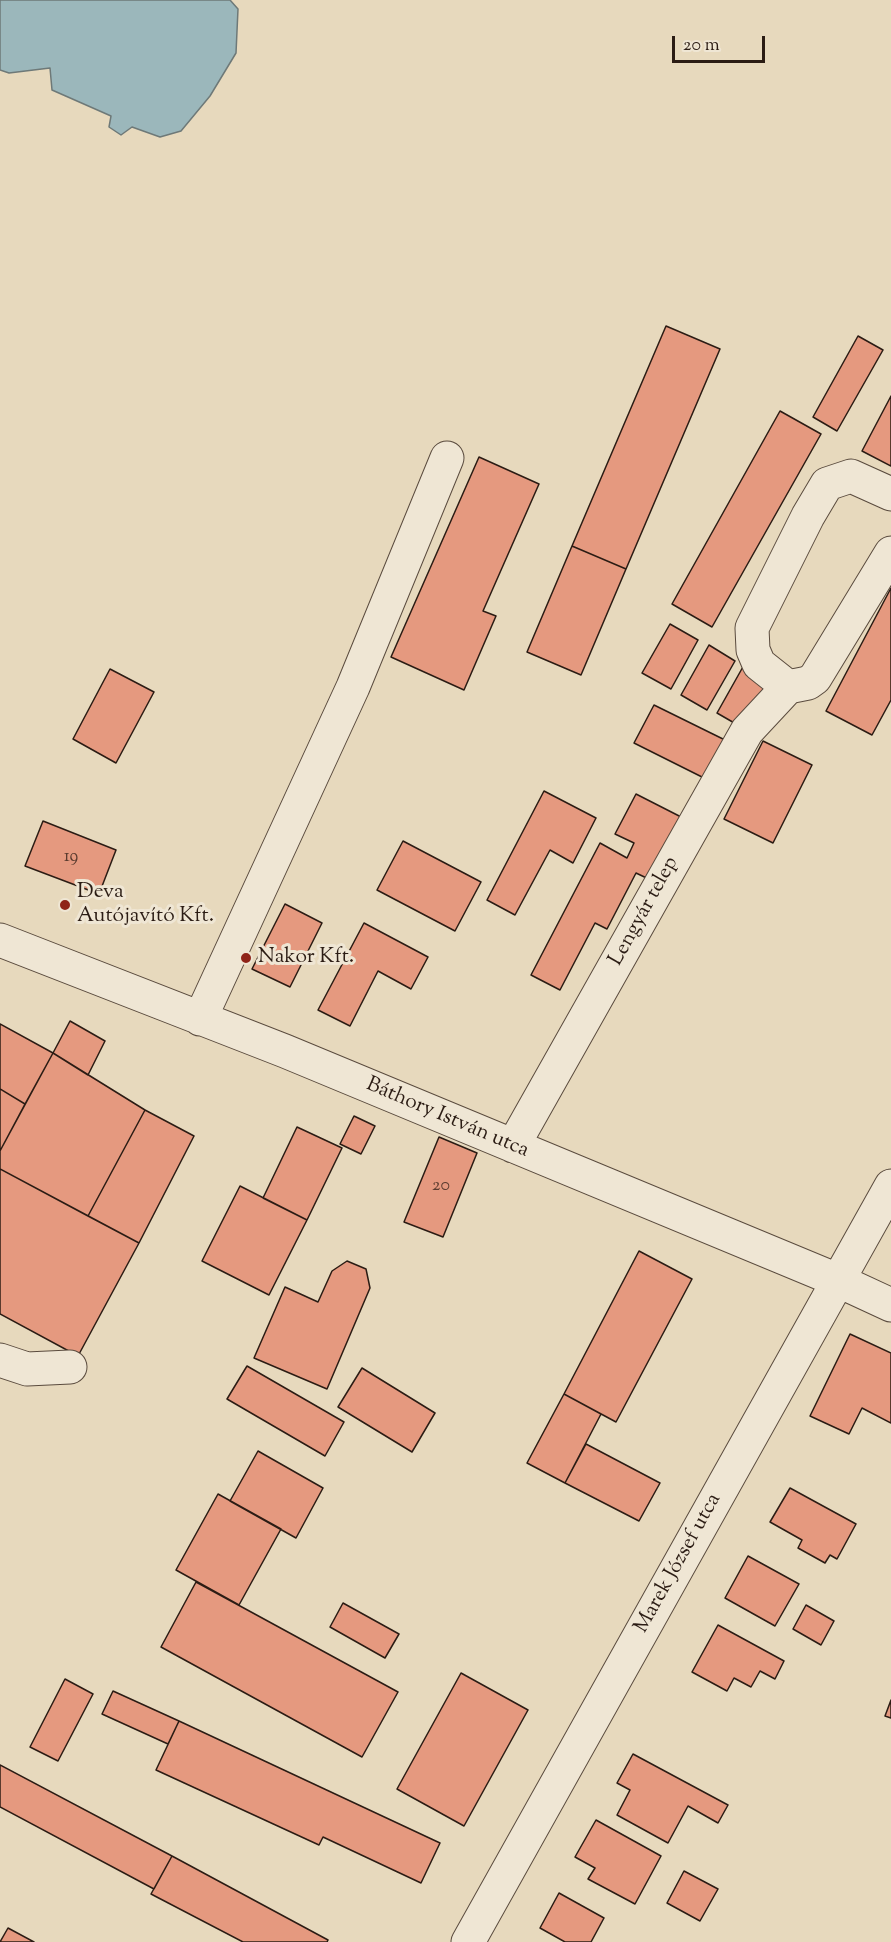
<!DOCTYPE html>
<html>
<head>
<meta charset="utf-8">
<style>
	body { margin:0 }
	#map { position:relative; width:891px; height:1942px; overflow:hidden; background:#e7d9bd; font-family:"Sorts Mill Goudy",serif }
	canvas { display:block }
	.scale { position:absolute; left:672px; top:36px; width:93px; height:27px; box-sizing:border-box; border:3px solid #2b1c14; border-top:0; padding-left:8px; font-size:18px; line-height:21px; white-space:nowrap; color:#2b1c14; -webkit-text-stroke:4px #efe6d4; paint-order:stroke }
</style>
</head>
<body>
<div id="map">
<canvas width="891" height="1942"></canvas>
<div class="scale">20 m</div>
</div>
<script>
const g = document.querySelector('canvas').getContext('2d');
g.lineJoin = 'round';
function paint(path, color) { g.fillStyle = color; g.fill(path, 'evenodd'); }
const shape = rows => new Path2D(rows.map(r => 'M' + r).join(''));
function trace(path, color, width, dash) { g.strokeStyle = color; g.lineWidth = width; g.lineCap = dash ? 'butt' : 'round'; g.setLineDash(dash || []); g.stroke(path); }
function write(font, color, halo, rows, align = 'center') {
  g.font = font + ' "Sorts Mill Goudy",serif'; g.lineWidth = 6; g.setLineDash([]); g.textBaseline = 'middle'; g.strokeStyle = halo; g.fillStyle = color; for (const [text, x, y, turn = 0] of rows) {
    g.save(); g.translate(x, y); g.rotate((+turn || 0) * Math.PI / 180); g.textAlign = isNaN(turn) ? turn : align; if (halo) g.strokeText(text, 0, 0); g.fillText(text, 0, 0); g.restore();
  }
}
const water = shape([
	[0,0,230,0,238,9,236,53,210,96,181,131,160,137,132,127,121,135,109,127,111,116,52,90,50,68,9,73,0,70,0,0]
]);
const building = shape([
	[666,326,720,349,626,569,572,546,666,326],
	[858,336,883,350,837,431,813,417,858,336],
	[891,396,891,466,862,451,891,396],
	[780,411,821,434,712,627,672,604,780,411],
	[479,457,539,484,483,611,496,616,464,690,391,657,479,457],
	[572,546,626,569,581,675,527,652,572,546],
	[891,588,891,700,872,735,826,711,891,588],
	[670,624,698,640,671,689,642,673,670,624],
	[709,645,735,661,707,710,681,695,709,645],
	[744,665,770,680,743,728,717,713,744,665],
	[110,669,154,692,116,763,73,739,110,669],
	[654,705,725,740,706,779,634,743,654,705],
	[763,741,812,765,773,843,724,819,763,741],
	[544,791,596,818,573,863,550,850,515,915,487,900,544,791],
	[636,794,687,820,655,882,636,873,607,929,595,923,560,990,531,975,600,843,627,858,634,843,615,834,636,794],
	[43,821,116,850,99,894,25,866,43,821],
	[403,841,481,882,455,931,377,890,403,841],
	[285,904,322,923,290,987,252,969,285,904],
	[364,923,428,957,411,989,378,971,350,1026,318,1010,364,923],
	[70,1021,105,1041,88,1075,53,1053,70,1021],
	[0,1024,53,1053,25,1104,0,1089,0,1024],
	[53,1053,145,1110,88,1216,0,1169,0,1151,53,1053],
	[0,1089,25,1104,0,1151,0,1089],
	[145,1110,194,1136,139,1243,88,1216,145,1110],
	[354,1116,375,1126,361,1154,340,1144,354,1116],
	[297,1127,342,1148,307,1220,263,1198,297,1127],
	[439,1137,477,1153,443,1237,404,1222,439,1137],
	[0,1169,139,1243,78,1356,0,1314,0,1169],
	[240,1186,307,1220,269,1295,202,1261,240,1186],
	[639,1251,692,1279,616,1422,564,1394,639,1251],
	[347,1261,366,1269,370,1288,327,1389,254,1358,285,1287,318,1302,332,1271,347,1261],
	[850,1334,891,1353,891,1423,862,1408,849,1434,810,1416,850,1334],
	[247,1366,344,1422,325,1456,227,1399,247,1366],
	[362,1368,435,1413,412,1452,338,1407,362,1368],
	[564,1394,601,1414,565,1483,527,1463,564,1394],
	[586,1444,660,1483,639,1521,565,1483,586,1444],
	[258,1451,323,1488,296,1538,230,1501,258,1451],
	[790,1488,856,1524,837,1559,830,1555,825,1563,798,1548,802,1540,770,1522,790,1488],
	[218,1494,281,1529,239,1605,176,1570,218,1494],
	[748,1556,799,1584,775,1626,725,1598,748,1556],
	[196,1582,398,1692,362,1757,161,1647,196,1582],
	[343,1603,399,1634,385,1658,330,1627,343,1603],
	[806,1605,834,1621,821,1645,793,1629,806,1605],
	[718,1625,784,1661,775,1679,760,1671,751,1687,734,1678,727,1691,692,1672,718,1625],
	[461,1673,528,1710,464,1826,397,1789,461,1673],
	[65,1679,93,1694,58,1761,30,1747,65,1679],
	[113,1691,179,1721,168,1744,102,1714,113,1691],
	[891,1700,891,1718,885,1716,891,1700],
	[179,1721,440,1843,421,1883,323,1837,319,1845,156,1770,179,1721],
	[633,1754,728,1805,718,1823,688,1806,668,1843,617,1815,630,1790,617,1783,633,1754],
	[0,1765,172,1856,154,1889,0,1807,0,1765],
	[596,1820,661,1856,635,1904,588,1879,595,1868,575,1857,596,1820],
	[172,1856,328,1940,327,1942,243,1942,151,1894,172,1856],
	[684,1871,718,1889,700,1921,667,1903,684,1871],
	[559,1893,604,1918,591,1942,565,1942,540,1928,559,1893],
	[8,1928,34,1942,0,1942,8,1928]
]);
const minor = shape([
	[788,687,759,664,753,650,752,628,808,516,827,484,851,476,891,494],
	[0,940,285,1051,837,1280,891,1305],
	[200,1019,353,687,447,458],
	[513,1146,747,731,788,687,808,683,815,678,891,553],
	[0,1360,27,1369,70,1367],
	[468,1942,891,1186]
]);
const markers = [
	[65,905,6,"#8f2418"],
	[246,958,6,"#8f2418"]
];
const numberNames = [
	["19",71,858],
	["20",441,1187]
];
const poiNames = [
	["Deva",77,893],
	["Autójavító Kft.",77,917],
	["Nakor Kft.",258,958]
];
const streetNames = [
	["Lengyár telep",645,912,-61],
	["Báthory István utca",447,1119,23],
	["Marek József utca",679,1564,-61]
];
paint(water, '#9bb7bb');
trace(water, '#6e7978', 1.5);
paint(building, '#e5997f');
trace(building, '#2b1c14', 1.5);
trace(minor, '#5a4b3e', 35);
trace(minor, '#efe6d4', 33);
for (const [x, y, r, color] of markers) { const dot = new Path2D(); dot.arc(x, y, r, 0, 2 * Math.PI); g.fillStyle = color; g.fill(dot); trace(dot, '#efe6d4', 2); }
write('18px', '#5a3b2f', null, numberNames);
write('21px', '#2b1c14', '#efe6d4', poiNames, 'left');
write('21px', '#2b1c14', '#efe6d4', streetNames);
</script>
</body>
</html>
